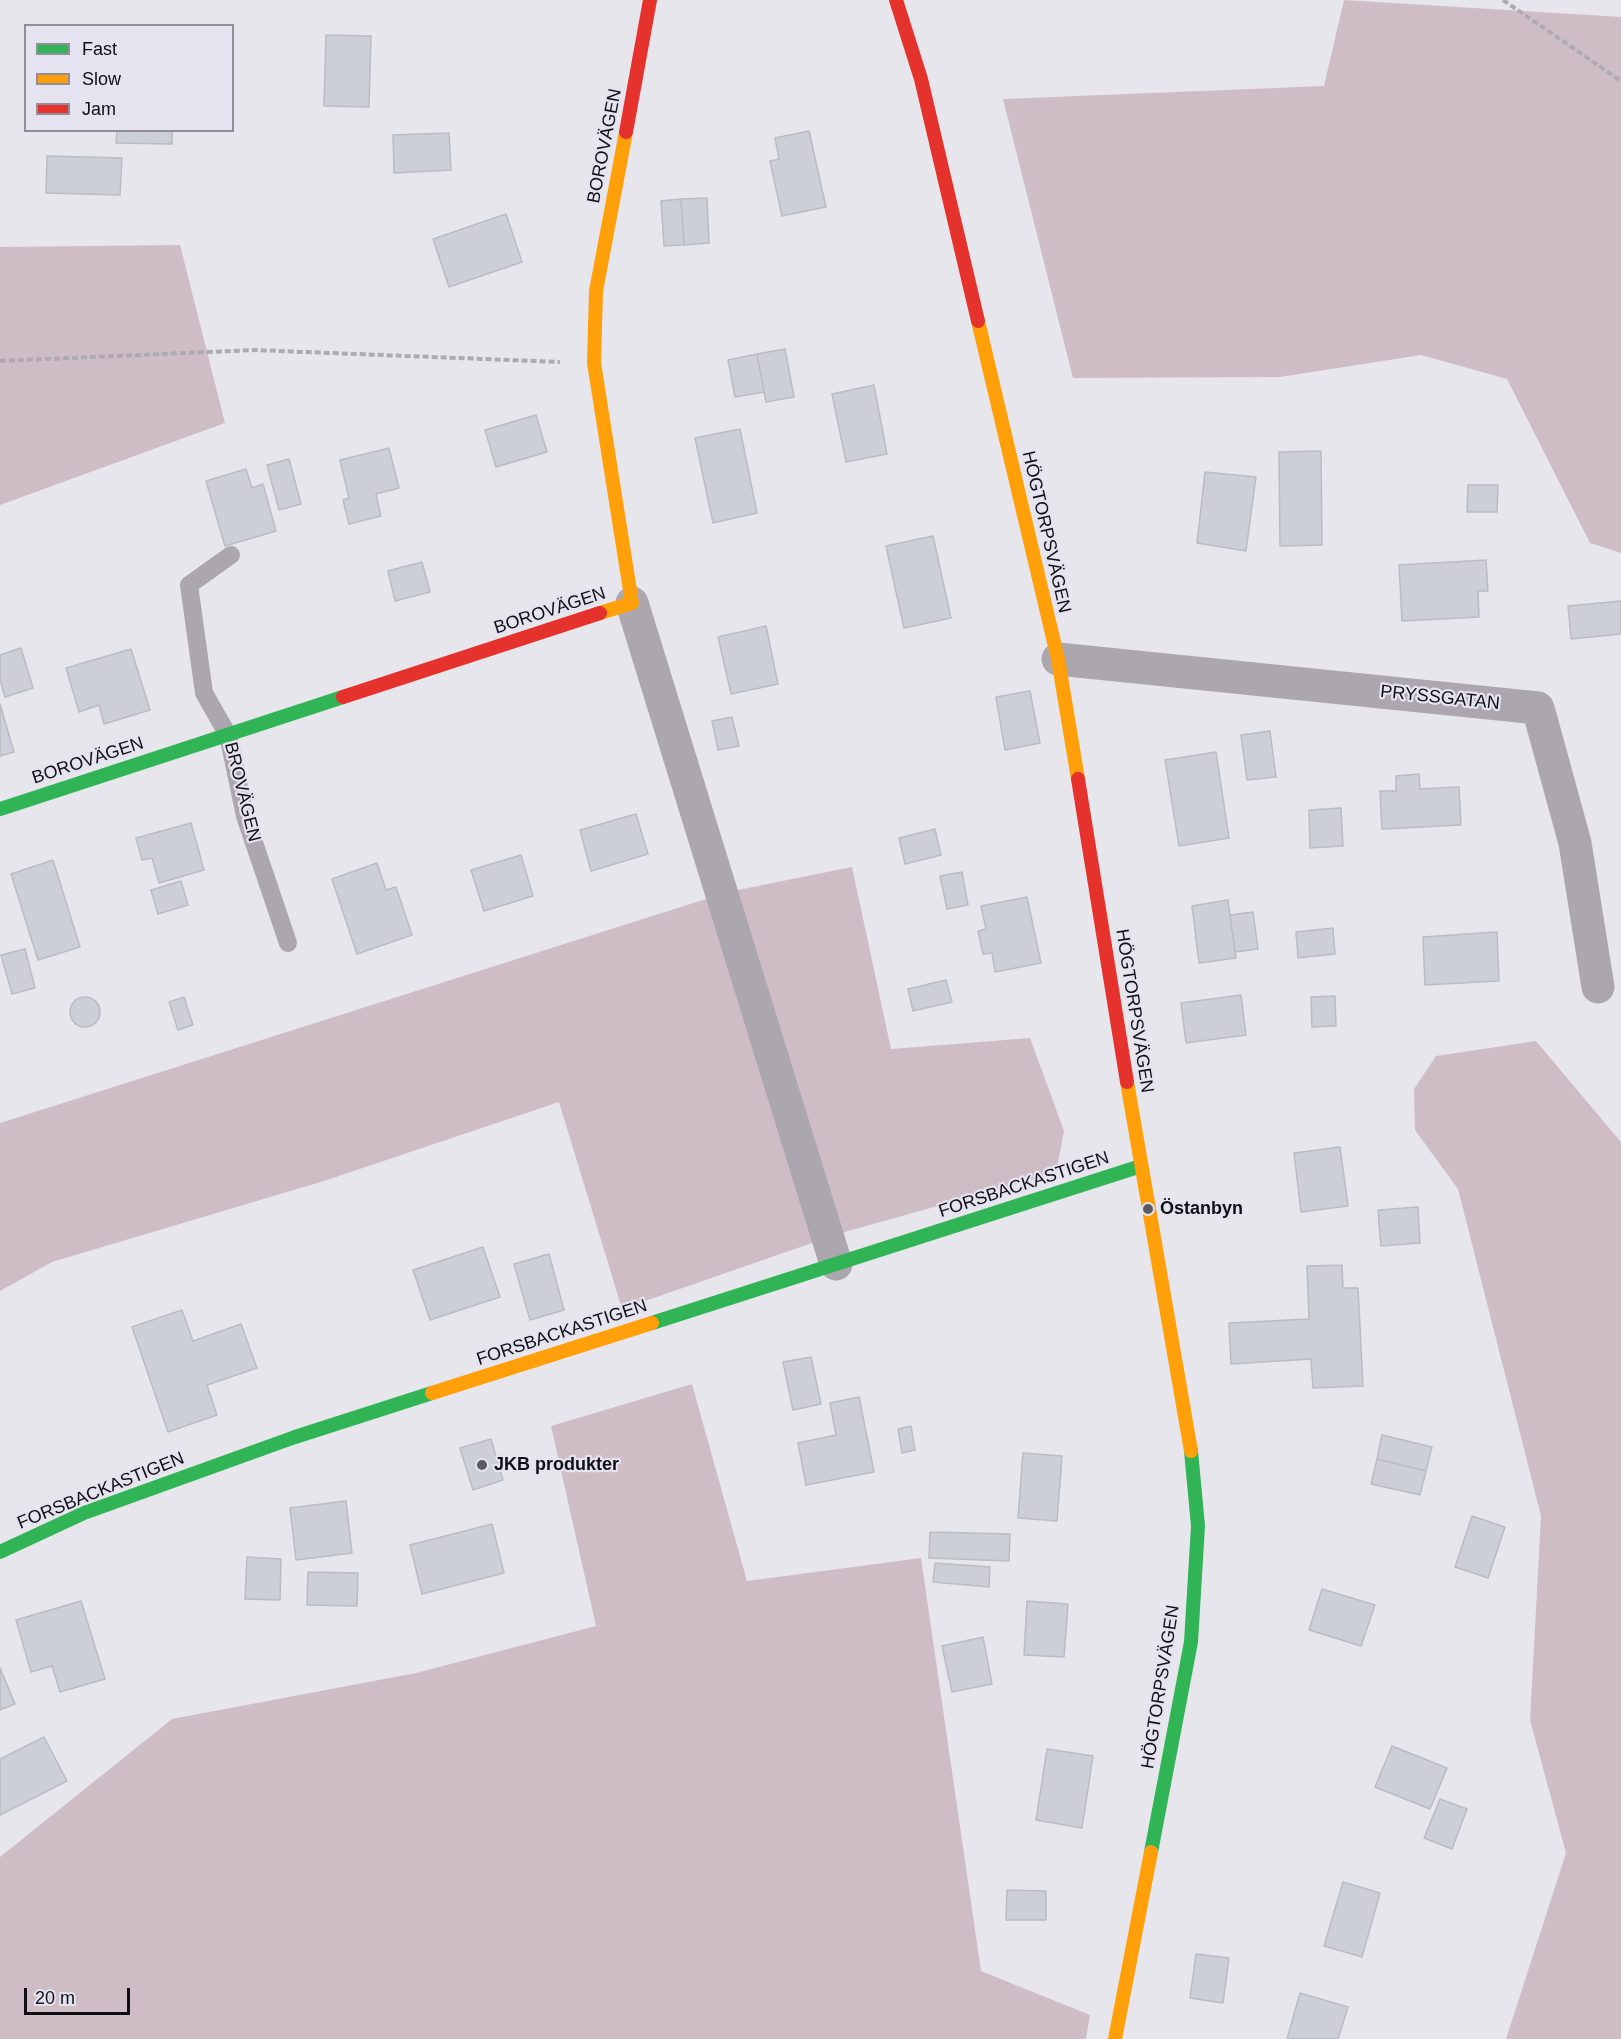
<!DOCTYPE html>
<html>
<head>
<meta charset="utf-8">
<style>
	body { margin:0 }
	#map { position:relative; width:1621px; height:2039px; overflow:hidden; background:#e7e6ed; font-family:Helvetica,sans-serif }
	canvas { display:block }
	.legend { position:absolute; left:24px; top:24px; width:210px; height:108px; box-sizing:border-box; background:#e5e3f0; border:2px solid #908e98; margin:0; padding:8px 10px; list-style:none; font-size:18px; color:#100f14 }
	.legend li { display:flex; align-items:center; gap:12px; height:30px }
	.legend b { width:30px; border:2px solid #908e98 }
	.scale { position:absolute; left:24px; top:1988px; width:106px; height:27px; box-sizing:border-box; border:3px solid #100f14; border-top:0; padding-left:8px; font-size:18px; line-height:21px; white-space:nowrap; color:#100f14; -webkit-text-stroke:4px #e5e3f0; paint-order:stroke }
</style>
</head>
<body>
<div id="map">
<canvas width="1621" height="2039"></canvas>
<ul class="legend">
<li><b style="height:8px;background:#30b455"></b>Fast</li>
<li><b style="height:8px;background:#ff9f0a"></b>Slow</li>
<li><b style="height:8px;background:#e5322d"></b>Jam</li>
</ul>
<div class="scale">20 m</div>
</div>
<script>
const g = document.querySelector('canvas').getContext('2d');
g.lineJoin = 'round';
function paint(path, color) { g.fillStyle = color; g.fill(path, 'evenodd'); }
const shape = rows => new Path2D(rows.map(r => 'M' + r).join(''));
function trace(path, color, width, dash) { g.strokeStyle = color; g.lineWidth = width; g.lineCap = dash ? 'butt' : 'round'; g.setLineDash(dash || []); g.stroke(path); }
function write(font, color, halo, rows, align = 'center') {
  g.font = font + ' Helvetica,sans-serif'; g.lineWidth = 4.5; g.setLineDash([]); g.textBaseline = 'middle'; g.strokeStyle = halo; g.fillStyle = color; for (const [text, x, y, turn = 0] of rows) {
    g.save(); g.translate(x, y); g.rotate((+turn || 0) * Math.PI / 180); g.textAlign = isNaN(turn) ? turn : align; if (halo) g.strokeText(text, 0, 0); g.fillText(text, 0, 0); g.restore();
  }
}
const forest = shape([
	[1344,0,1621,17,1621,553,1590,543,1507,379,1421,355,1280,377,1073,378,1003,99,1324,86],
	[180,245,225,423,0,505,0,247],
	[852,867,891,1049,1030,1038,1064,1131,1056,1173,841,1233,622,1309,559,1102,324,1181,52,1262,0,1291,0,1123,728,892],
	[1536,1041,1621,1142,1621,2039,1506,2039,1566,1853,1530,1720,1541,1516,1458,1189,1415,1130,1414,1089,1436,1056],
	[692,1384,747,1581,921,1558,981,1971,1090,2015,1086,2039,0,2039,0,1857,172,1719,416,1673,596,1626,551,1426]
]);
const building = shape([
	[326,35,371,36,369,107,324,106,326,35],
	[117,130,172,130,172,144,116,143,117,130],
	[809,131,826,207,782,216,770,161,779,159,775,138,809,131],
	[449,133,451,170,394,173,393,135,449,133],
	[47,156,122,158,120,195,46,193,47,156],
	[707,198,709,243,684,245,681,199,707,198],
	[681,199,684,245,664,246,661,201,681,199],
	[506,214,522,262,449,287,433,239,506,214],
	[785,349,794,397,766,402,757,354,785,349],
	[757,354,764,392,735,397,728,360,757,354],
	[874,385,887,454,846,462,832,394,874,385],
	[536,415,547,452,496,467,485,430,536,415],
	[740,429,757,513,713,523,695,438,740,429],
	[389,448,399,488,376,494,381,516,349,524,343,500,349,498,340,460,389,448],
	[1321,451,1322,545,1280,546,1279,452,1321,451],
	[289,459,301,504,279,510,267,465,289,459],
	[246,469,252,488,263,484,276,531,225,546,206,481,246,469],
	[1205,472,1256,477,1246,551,1197,543,1205,472],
	[1468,485,1498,485,1497,512,1467,512,1468,485],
	[933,536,951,618,904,628,886,546,933,536],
	[1486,560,1488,591,1478,591,1479,617,1402,621,1399,565,1486,560],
	[422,562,430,592,395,601,388,571,422,562],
	[1621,601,1621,634,1571,639,1568,606,1621,601],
	[766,626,778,684,731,694,718,637,766,626],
	[21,648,33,688,5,697,0,680,0,655,21,648],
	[131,649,150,710,104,724,99,705,79,712,66,668,131,649],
	[1030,691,1040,743,1005,750,996,697,1030,691],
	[0,704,14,752,0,756,0,704],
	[732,717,739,746,718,750,712,721,732,717],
	[1270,731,1276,777,1247,780,1241,735,1270,731],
	[1216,752,1229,838,1179,846,1165,760,1216,752],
	[1419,774,1420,789,1459,787,1461,825,1382,829,1380,791,1396,791,1396,776,1419,774],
	[1341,808,1343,846,1310,848,1309,810,1341,808],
	[636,814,648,854,591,871,580,830,636,814],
	[191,823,204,870,159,883,152,858,142,860,136,838,191,823],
	[935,829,941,855,905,864,899,838,935,829],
	[521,855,533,896,484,911,471,870,521,855],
	[53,860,80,947,38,960,11,874,53,860],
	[377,863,386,890,396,887,412,935,357,954,332,879,377,863],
	[962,872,968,905,947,909,940,876,962,872],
	[181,881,188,905,158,914,151,890,181,881],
	[1027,897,1041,963,995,972,992,953,983,954,978,931,986,929,981,906,1027,897],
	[1228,900,1236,958,1199,963,1192,906,1228,900],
	[1253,912,1258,949,1235,952,1230,915,1253,912],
	[1333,928,1335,954,1298,958,1296,932,1333,928],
	[1497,932,1499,981,1425,985,1423,937,1497,932],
	[25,949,35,988,12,994,1,955,25,949],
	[946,980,952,1002,913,1011,908,989,946,980],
	[1241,995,1246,1035,1186,1043,1181,1003,1241,995],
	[1335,996,1336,1026,1312,1027,1311,997,1335,996],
	'70 1012a15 15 0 1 1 30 0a15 15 0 1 1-30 0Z',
	[184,997,193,1025,178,1030,169,1002,184,997],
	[1340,1147,1348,1206,1301,1212,1294,1153,1340,1147],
	[1418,1207,1420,1243,1381,1246,1378,1210,1418,1207],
	[483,1247,500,1297,430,1320,413,1270,483,1247],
	[549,1254,564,1310,530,1320,514,1264,549,1254],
	[1342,1265,1343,1288,1358,1288,1363,1386,1313,1388,1311,1359,1231,1364,1229,1323,1309,1319,1307,1266,1342,1265],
	[182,1310,193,1341,241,1324,257,1368,207,1385,217,1415,168,1432,132,1327,182,1310],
	[811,1357,821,1404,793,1410,783,1362,811,1357],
	[859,1397,874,1472,806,1485,798,1443,836,1435,830,1403,859,1397],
	[911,1426,915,1450,902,1453,898,1429,911,1426],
	[1382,1435,1432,1447,1426,1471,1377,1459,1382,1435],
	[491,1439,503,1480,473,1490,460,1448,491,1439],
	[1023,1453,1062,1456,1057,1521,1018,1518,1023,1453],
	[1377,1459,1426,1471,1420,1495,1371,1484,1377,1459],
	[346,1501,352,1553,296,1560,290,1508,346,1501],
	[1472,1516,1505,1527,1488,1578,1455,1567,1472,1516],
	[492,1524,504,1573,422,1594,410,1545,492,1524],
	[930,1532,1010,1534,1009,1561,929,1558,930,1532],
	[247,1557,281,1559,280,1600,245,1599,247,1557],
	[935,1563,990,1567,989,1587,933,1582,935,1563],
	[308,1572,358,1573,357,1606,307,1605,308,1572],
	[1322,1589,1375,1605,1361,1646,1309,1630,1322,1589],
	[81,1601,105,1679,60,1692,52,1666,31,1672,16,1620,81,1601],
	[1027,1601,1068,1604,1064,1657,1024,1655,1027,1601],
	[983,1637,992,1684,952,1692,942,1646,983,1637],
	[0,1668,15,1704,0,1710,0,1668],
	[44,1737,67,1781,0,1815,0,1759,44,1737],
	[1392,1746,1447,1768,1430,1809,1375,1787,1392,1746],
	[1047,1749,1093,1756,1082,1828,1036,1820,1047,1749],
	[1440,1799,1467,1809,1452,1849,1424,1838,1440,1799],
	[1343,1882,1380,1893,1362,1957,1324,1946,1343,1882],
	[1007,1890,1046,1891,1046,1920,1006,1920,1007,1890],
	[1196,1954,1229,1958,1223,2003,1190,1998,1196,1954],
	[1300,1993,1348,2007,1338,2039,1287,2039,1300,1993]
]);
const path = shape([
	[1503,0,1621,81],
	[0,361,255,350,560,362]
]);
const lane = shape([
	[231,555,189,585,204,693,228,735,245,816,288,943]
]);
const street = shape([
	[632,603,836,1264],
	[1058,659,1538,708,1575,843,1598,987]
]);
const fast = shape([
	[0,809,343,697],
	[652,1323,1141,1166],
	[0,1552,84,1513,295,1437,432,1393],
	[1151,1852,1191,1642,1198,1526,1191,1451]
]);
const slow = shape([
	[978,321,1058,659,1078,779],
	[600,613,632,603,594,363,596,291,626,132],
	[1127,1082,1191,1451],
	[432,1393,652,1323],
	[1115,2039,1151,1852]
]);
const jam = shape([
	[896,0,921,79,978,321],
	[626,132,650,0],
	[343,697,600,613],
	[1078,779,1127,1082]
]);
const markers = [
	[1148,1209,6,"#5b5a60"],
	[482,1465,6,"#5b5a60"]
];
const streetNames = [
	["BOROVÄGEN",605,146,-79],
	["HÖGTORPSVÄGEN",1046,532,77],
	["BOROVÄGEN",550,611,-18],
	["PRYSSGATAN",1440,698,6],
	["BOROVÄGEN",88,761,-18],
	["BROVÄGEN",242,792,76],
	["HÖGTORPSVÄGEN",1134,1011,81],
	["FORSBACKASTIGEN",1024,1185,-18],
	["FORSBACKASTIGEN",562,1333,-18],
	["FORSBACKASTIGEN",101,1491,-22],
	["HÖGTORPSVÄGEN",1161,1687,-81]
];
const poiNames = [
	["Östanbyn",1160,1209],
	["JKB produkter",494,1465]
];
paint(forest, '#cfbdc6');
paint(building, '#cccfd7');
trace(building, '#bbbcc1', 1.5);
trace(path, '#adaab1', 4, [6, 3]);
trace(lane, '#aca6af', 18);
trace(street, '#aca6af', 33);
trace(fast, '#30b455', 14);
trace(slow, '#ff9f0a', 14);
trace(jam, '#e5322d', 14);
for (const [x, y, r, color] of markers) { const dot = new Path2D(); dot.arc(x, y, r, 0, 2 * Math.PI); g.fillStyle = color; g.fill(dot); trace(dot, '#e5e3f0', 2); }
write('18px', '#100f14', '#e5e3f0', streetNames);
write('bold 18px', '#100f14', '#e5e3f0', poiNames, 'left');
</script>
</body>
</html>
